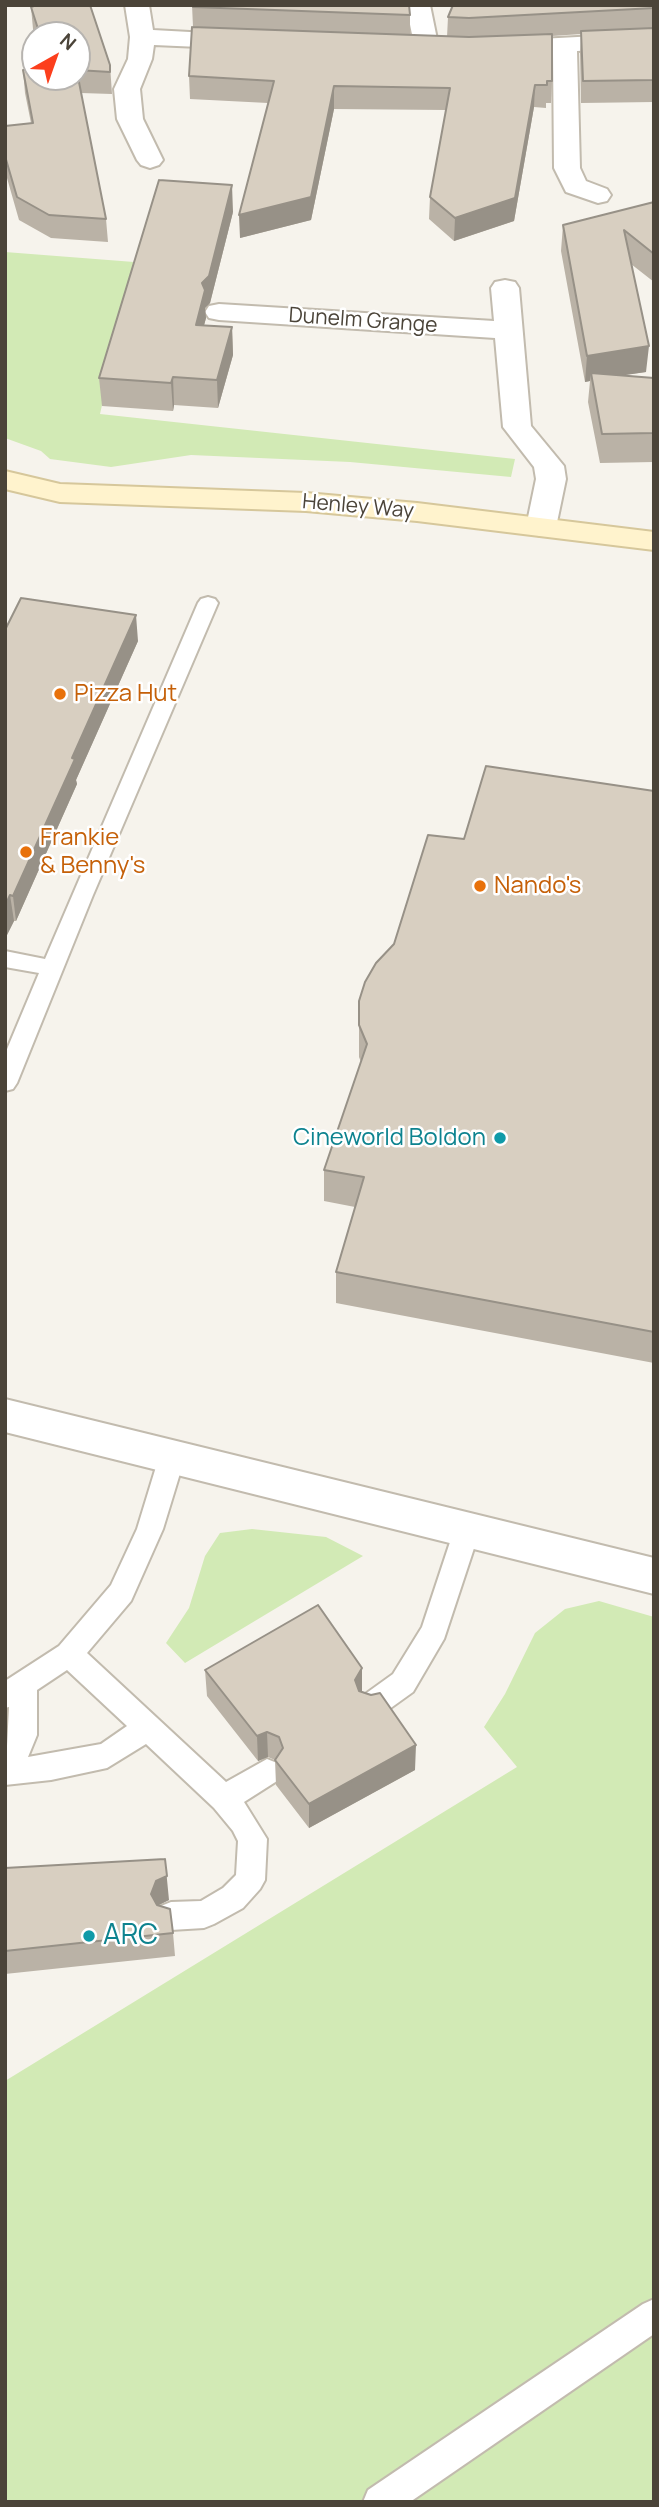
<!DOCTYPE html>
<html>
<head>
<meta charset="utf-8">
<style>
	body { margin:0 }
	#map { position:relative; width:659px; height:2507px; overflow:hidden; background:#f6f3ec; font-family:Manrope,sans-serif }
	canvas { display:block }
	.frame { position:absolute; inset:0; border:7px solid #4b4439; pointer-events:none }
	.north { position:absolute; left:21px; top:21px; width:70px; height:70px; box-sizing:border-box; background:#fff; border:2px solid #b7b4b0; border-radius:50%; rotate:40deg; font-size:19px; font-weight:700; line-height:28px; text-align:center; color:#4b4439 }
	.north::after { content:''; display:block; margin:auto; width:24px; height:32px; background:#fc3f1d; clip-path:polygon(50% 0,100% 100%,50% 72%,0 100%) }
</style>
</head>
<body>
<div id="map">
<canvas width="659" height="2507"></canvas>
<div class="frame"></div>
<div class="north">N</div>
</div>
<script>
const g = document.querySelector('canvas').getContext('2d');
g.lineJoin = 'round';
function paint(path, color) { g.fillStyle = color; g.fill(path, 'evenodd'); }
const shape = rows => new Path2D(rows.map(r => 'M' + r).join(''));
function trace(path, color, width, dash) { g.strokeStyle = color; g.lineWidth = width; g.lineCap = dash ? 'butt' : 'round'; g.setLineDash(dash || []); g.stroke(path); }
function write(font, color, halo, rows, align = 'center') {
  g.font = font + ' Manrope,sans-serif'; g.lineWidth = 5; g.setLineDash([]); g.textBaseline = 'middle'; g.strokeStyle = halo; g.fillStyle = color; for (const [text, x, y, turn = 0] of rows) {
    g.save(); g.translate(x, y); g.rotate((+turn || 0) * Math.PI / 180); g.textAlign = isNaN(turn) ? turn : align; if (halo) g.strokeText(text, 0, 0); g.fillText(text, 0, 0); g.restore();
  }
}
const green = shape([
	[5,252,134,262,100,414,515,459,511,477,350,462,191,455,111,467,50,459,41,451,5,438],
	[252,1529,326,1537,363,1556,185,1663,166,1643,189,1608,205,1556,220,1533],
	[599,1601,654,1617,654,2502,5,2502,5,2081,517,1767,484,1727,505,1694,535,1633,565,1609]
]);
const lane = shape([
	[208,597,215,599,218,603,93,895,17,1083,13,1089,5,1091,5,1054,39,973,5,967,5,951,45,959,198,603,201,599,208,597],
	[172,1446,181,1449,185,1457,163,1529,131,1601,87,1653,226,1782,267,1759,277,1763,281,1772,277,1781,244,1802,267,1839,265,1880,260,1889,243,1908,214,1924,204,1928,171,1930,161,1926,156,1916,161,1906,171,1902,201,1901,223,1888,236,1875,238,1841,233,1831,214,1808,146,1744,107,1768,51,1780,5,1785,9,1707,5,1708,5,1681,59,1646,111,1585,137,1529,159,1457,163,1449,172,1446],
	[67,1670,127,1726,101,1744,28,1757,37,1735,37,1690,67,1670],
	[467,1519,476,1522,480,1530,444,1639,413,1692,381,1715,371,1718,361,1715,357,1706,361,1697,393,1674,422,1627,454,1530,458,1522,467,1519],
	[654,2299,654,2334,410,2502,363,2502,368,2490,643,2304,654,2299]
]);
const street = shape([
	[125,5,149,5,153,30,245,35,254,37,257,42,254,47,245,49,154,45,152,59,140,89,143,119,163,160,159,165,150,168,141,165,137,160,117,119,114,89,128,59,130,37,125,5],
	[406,5,430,5,439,49,436,54,427,56,418,54,415,49,406,5],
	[654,33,654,47,577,51,580,168,586,181,607,189,611,195,607,201,598,203,566,192,554,168,553,53,501,55,492,53,489,48,492,43,501,41,654,33],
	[505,280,515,282,519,288,531,426,564,466,566,479,556,527,552,533,541,536,530,533,526,527,536,479,534,467,503,427,495,338,219,320,209,318,205,312,209,306,219,304,494,321,491,288,495,282,505,280],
	[5,1399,654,1558,654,1594,5,1432,5,1399]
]);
const secondary = shape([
	[5,471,60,484,306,493,417,503,654,532,654,550,417,521,306,511,60,502,5,489,5,471]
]);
const wall = shape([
	[32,5,90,5,110,65,112,94,81,93,106,219,108,242,51,238,19,220,5,171,5,126,31,123,25,93,23,70,77,77,77,35,35,35,33,29,31,7,33,7],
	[192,5,410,15,410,35,447,37,448,17,654,5,654,102,581,103,580,53,581,34,552,36,552,81,551,103,546,103,546,108,534,107,514,221,454,241,429,219,430,197,446,110,334,109,311,220,240,238,268,103,190,99,189,76,193,27],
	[654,202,654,282,631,264,646,372,623,375,654,378,654,462,600,463,588,402,590,381,585,382,561,251,563,225],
	[233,212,210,303,205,308,206,318,204,325,232,327,233,355,218,408,174,405,173,411,102,406,99,378],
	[5,630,138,641,76,780,77,784,16,921,14,921,5,939],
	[654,791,654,1363,336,1303,336,1272,355,1207,324,1201,324,1170,361,1062,359,1057,359,1001,394,944,464,839],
	[362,1668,362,1692,415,1770,309,1828,276,1785,275,1760,268,1757,258,1761,207,1696,205,1670],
	[5,1868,169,1900,158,1905,173,1933,175,1956,5,1974]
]);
const shadedWall = shape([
	[535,85,534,107,514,221,454,241,455,218],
	[334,86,334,109,311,220,240,238,239,215],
	[232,185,233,212,210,303,205,308,206,318,197,352,196,325,202,283],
	[232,327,233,355,218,408,217,380],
	[649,346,646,372,592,380,591,373,590,381,585,382,587,356],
	[173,377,174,405,173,411,171,383],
	[136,615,138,641,76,780,77,784,16,921,13,896,72,758],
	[10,895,14,921,5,939,5,906],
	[362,1668,362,1693,355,1705,355,1680],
	[267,1732,268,1757,258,1761,257,1736],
	[416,1745,415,1770,309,1828,309,1804],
	[165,1859,169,1900,159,1905,154,1917,151,1894]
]);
const building = shape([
	[37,5,90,5,110,65,110,72,77,70,77,35,40,35,31,7,37,5],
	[193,5,409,5,410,15,193,7,193,5],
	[453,5,654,5,654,8,469,18,448,17,453,5],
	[192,27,469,37,552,34,552,81,547,81,547,85,535,85,515,198,455,218,430,197,450,88,334,86,311,197,239,215,274,81,189,76,192,27],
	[654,28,654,80,583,81,581,31,654,28],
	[35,69,35,77,77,77,77,72,106,219,49,215,17,197,5,156,5,126,33,123,23,70,35,69],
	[159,180,232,185,209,276,202,283,205,290,196,325,232,327,217,380,173,377,171,383,99,378,159,180],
	[654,202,654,254,624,230,649,346,587,356,563,225,654,202],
	[591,373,654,378,654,433,602,434,591,373],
	[21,598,136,615,72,758,75,759,13,896,10,895,5,906,5,630,21,598],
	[486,766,654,791,654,1332,336,1272,364,1177,324,1170,367,1044,359,1025,359,1001,365,982,376,963,394,944,428,835,464,839,486,766],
	[318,1605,362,1668,355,1680,359,1691,371,1695,380,1693,416,1745,309,1804,275,1760,283,1748,279,1737,267,1732,257,1736,205,1670,318,1605],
	[165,1859,167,1876,156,1881,151,1894,157,1905,170,1909,173,1933,5,1951,5,1868,165,1859]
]);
const markers = [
	[60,694,7,"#e8710a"],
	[26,852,7,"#e8710a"],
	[480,886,7,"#e8710a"],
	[500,1138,7,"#0f9aa8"],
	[89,1936,7,"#0f9aa8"]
];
const farStreetnames = [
	["Dunelm Grange",363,321,4],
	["Henley Way",358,507,5]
];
const foodNames = [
	["Pizza Hut",74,694],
	["Frankie",40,838],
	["& Benny's",40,866],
	["Nando's",494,886]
];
const cultureNames = [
	["Cineworld Boldon",486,1138]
];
const nearCulturenames = [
	["ARC",103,1936]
];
paint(green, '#d2eab5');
trace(lane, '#c2bbae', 4);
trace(street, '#c2bbae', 4);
trace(secondary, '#d6c79b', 4);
paint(lane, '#fff');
paint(street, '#fff');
paint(secondary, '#fff3cd');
paint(wall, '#bab2a6');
paint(shadedWall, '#979187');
paint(building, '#d8cfc1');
trace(building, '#979187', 2);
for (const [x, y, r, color] of markers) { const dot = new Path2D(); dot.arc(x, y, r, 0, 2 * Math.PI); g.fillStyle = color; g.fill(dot); trace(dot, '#fff', 2.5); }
write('21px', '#4b4439', '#fff', farStreetnames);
write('24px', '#c56008', '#fff', foodNames, 'left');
write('24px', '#0d838f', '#fff', cultureNames, 'right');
write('28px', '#0d838f', '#fff', nearCulturenames, 'left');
</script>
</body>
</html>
